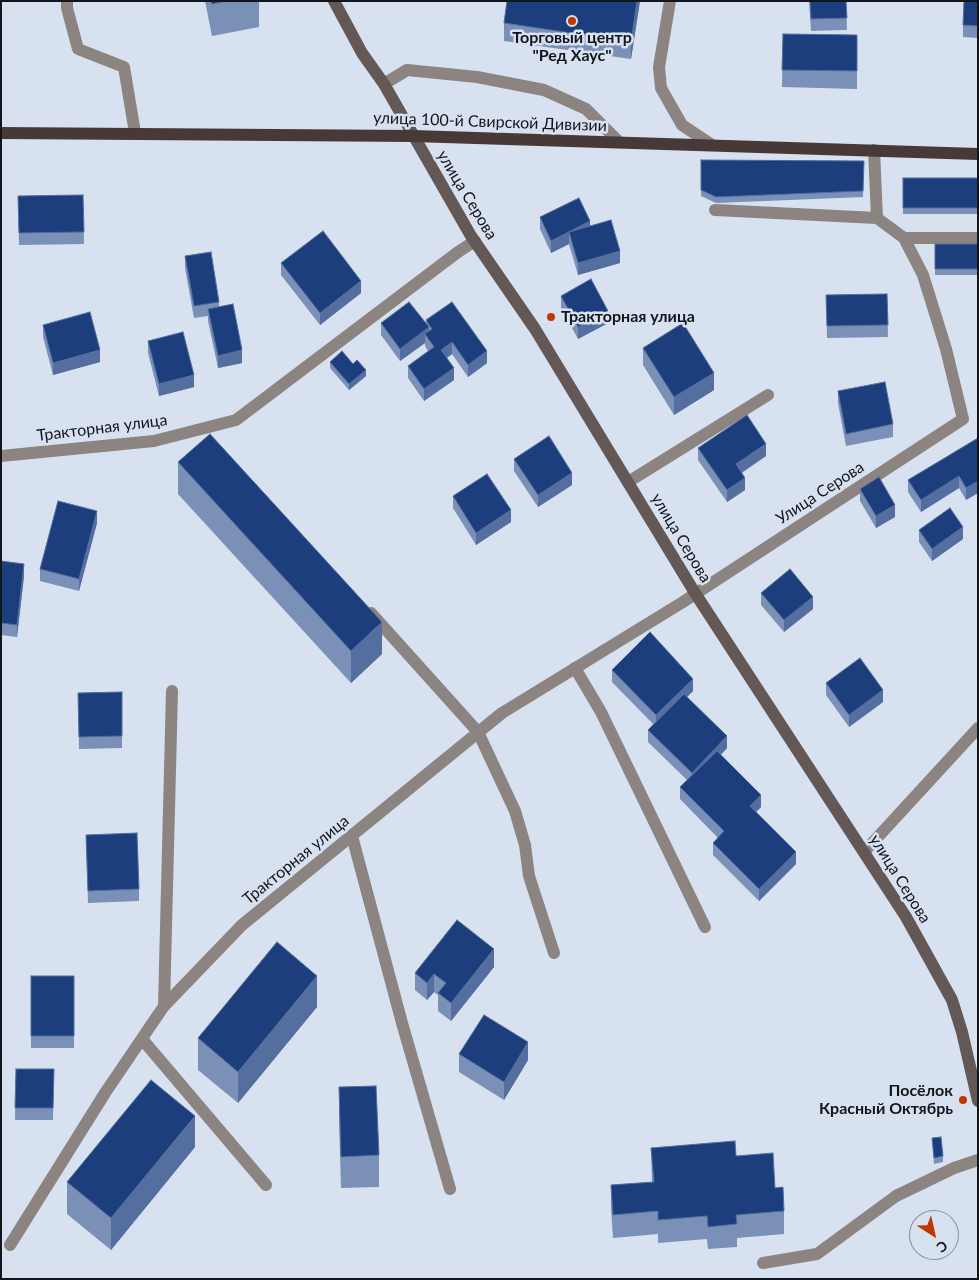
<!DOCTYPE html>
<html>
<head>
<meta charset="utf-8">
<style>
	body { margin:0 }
	#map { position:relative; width:979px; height:1280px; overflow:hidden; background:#d8e1f0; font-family:Lato,sans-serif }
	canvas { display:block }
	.frame { position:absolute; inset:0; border:2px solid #12151a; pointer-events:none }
	.north { position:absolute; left:909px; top:1210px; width:50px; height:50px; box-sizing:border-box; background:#d8e1f0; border:1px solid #898f9a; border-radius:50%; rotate:145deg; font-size:14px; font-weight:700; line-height:20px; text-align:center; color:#12151a }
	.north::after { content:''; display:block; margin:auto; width:18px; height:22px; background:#bf3702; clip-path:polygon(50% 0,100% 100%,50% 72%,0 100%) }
</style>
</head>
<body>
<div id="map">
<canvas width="979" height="1280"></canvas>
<div class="frame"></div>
<div class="north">С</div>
</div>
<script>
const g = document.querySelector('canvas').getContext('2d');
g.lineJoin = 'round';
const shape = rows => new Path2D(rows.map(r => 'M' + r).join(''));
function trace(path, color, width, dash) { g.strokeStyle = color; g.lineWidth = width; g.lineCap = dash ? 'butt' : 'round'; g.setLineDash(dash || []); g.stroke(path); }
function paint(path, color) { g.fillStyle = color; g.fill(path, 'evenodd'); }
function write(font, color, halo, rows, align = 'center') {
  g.font = font + ' Lato,sans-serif'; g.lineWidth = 5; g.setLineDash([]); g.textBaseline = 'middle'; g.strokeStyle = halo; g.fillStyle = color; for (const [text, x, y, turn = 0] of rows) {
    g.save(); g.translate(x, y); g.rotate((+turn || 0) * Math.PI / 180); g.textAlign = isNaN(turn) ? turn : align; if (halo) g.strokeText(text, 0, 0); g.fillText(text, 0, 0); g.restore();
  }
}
const lane = shape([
	[67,1,67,8,78,49,124,67,135,133],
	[670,1,659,67,661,88,682,125,712,145],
	[384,84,407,70,477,77,544,90,586,109,619,142],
	[628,482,768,395],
	[371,613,478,732,515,811,525,845,529,876,554,953],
	[575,668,601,712,705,927],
	[352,836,402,1023,450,1189],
	[864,852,978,728],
	[164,1006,172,691],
	[142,1039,266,1185],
	[763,1263,817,1254,896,1196,954,1168,978,1160]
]);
const street = shape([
	[874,150,877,218],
	[904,238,978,238],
	[1,456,154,441,236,420,458,252,475,241],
	[10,1245,105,1093,164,1006,242,925,502,713,683,602,963,419,946,349,923,275,904,238,877,218,715,210]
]);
const secondary = shape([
	[334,1,362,53,384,84,471,236,535,329,695,593,906,917,952,1000,962,1032,978,1101]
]);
const primary = shape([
	[1,133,413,136,978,154]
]);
const wall = shape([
	[205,1,259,1,259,27,212,36],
	[507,1,640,1,631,59,504,41,504,23],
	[809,1,846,1,847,30,811,31],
	[978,1,978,38,963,37,963,25],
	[783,34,857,35,857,89,782,87],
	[701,160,864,161,863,197,716,203,701,196],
	[903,178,978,178,978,214,903,214],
	[83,195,84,244,19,245,18,196],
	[540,217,590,226,620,263,578,275,569,244,551,253,540,229],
	[935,244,978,244,978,275,935,275],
	[185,256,219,302,219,307,242,363,218,368,208,321,208,316,194,318,185,268],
	[281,263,361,293,320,325,281,275],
	[887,294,888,337,827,338,826,295],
	[561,296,608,323,578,339,561,308],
	[426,320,487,363,468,377,452,354,447,358,454,380,424,401,408,378,408,366,428,351,425,346,425,343,400,361,381,335,381,323,426,324],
	[43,325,100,362,53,375,43,337],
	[148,341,194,387,159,396,148,353],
	[643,348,714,390,674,415,643,365],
	[330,362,353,364,366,376,349,390,330,368],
	[838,391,893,424,893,437,846,446,838,403],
	[978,438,978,493,966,500,959,488,921,512,908,492,908,480],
	[698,448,766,456,742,473,745,490,727,502,698,460],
	[514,459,572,485,538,507,514,471],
	[178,462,382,654,351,683,178,494],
	[860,489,895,517,876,528,860,501],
	[453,496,511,522,476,545,453,508],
	[97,523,79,591,40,581,40,569],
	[919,530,963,539,932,561,919,542],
	[1,561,24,576,17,637,1,635],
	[761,593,813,609,784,632,761,605],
	[612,670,693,691,687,697,727,748,721,755,761,807,756,812,796,864,759,901,713,855,713,843,718,838,680,799,680,787,687,780,648,742,648,730,653,724,612,682],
	[826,683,883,702,849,727,826,695],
	[122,692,122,748,79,749,78,693],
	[86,835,139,889,139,901,88,903],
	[494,967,451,1021,438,1011,438,995,434,992,427,1000,415,990,415,973],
	[31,976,74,976,74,1048,31,1048],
	[317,1007,238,1103,198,1070,198,1038],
	[459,1054,528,1060,504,1100,459,1072],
	[16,1069,54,1069,53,1120,15,1120],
	[339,1087,379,1155,379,1187,341,1188,339,1119],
	[932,1138,943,1156,943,1162,934,1164],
	[195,1147,111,1250,67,1214,67,1182],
	[651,1148,736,1156,775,1188,784,1211,784,1234,737,1238,737,1247,708,1249,707,1239,658,1243,658,1234,613,1238,611,1208,611,1185,652,1182]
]);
const shadedWall = shape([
	[637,1,640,1,631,59,631,42],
	[590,221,590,233,569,232,569,244,551,253,551,241],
	[620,251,620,263,578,275,578,263],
	[361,281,361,293,320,325,320,313],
	[608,311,608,323,578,339,578,327],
	[429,327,429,339,425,334,425,343,400,361,400,349],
	[452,342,452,354,441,362,441,350],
	[100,350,100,362,53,375,53,363],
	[242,350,242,363,218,368,218,356],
	[487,351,487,363,468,377,468,365],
	[454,368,454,380,424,401,424,389],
	[366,370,366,376,349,390,349,384],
	[714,373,714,390,674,415,674,397],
	[194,375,194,387,159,396,159,384],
	[766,444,766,456,736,476,736,464],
	[572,473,572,485,538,507,538,495],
	[959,476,959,488,921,512,921,500],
	[745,478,745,490,727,502,727,490],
	[978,481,978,493,966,500,966,488],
	[895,505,895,517,876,528,876,516],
	[511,510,511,522,476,545,476,533],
	[97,511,97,523,79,591,79,579],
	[963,527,963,539,932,561,932,549],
	[24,564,24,576,17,637,17,625],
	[813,597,813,609,784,632,784,620],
	[382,622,382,654,351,683,351,651],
	[693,679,693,691,656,727,656,715],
	[883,690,883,702,849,727,849,715],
	[727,736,727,748,692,785,692,773],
	[761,795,761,807,750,818,750,806],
	[796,852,796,864,759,901,759,889],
	[494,949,494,967,451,1021,451,1003],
	[434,974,434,992,427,1000,427,983],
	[317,976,317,1007,238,1103,238,1072],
	[528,1042,528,1060,504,1100,504,1082],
	[195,1116,195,1147,111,1250,111,1218]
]);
const building = shape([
	[211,1,227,1,212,4,211,1],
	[507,1,637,1,631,42,504,23,507,1],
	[810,1,846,1,847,18,811,19,810,1],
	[964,1,978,1,978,26,963,25,964,1],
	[783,34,857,35,857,71,782,70,783,34],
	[701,160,864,161,863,191,716,197,701,190,701,160],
	[903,178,978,178,978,208,903,208,903,178],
	[83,195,84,232,19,233,18,196,83,195],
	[579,198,590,221,551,241,540,217,579,198],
	[611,220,620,251,578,263,569,232,611,220],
	[323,231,361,281,320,313,281,263,323,231],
	[935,244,978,244,978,269,935,269,935,244],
	[211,252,219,302,194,306,185,256,211,252],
	[591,279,608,311,578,327,561,296,591,279],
	[887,294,888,325,827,326,826,295,887,294],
	[409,302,429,327,400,349,381,323,409,302],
	[452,302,487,351,468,365,452,342,441,350,454,368,424,389,408,366,434,347,425,334,432,329,426,320,452,302],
	[233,304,242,350,218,356,208,309,233,304],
	[90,312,100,350,53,363,43,325,90,312],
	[683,323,714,373,674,397,643,348,683,323],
	[183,332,194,375,159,384,148,341,183,332],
	[342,351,353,364,357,360,366,370,349,384,330,362,342,351],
	[885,382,893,424,846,434,838,391,885,382],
	[747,415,766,444,736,464,745,478,727,490,698,448,747,415],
	[210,434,382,622,351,651,178,462,210,434],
	[549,436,572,473,538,495,514,459,549,436],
	[978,438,978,481,966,488,959,476,921,500,908,480,978,438],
	[487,474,511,510,476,533,453,496,487,474],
	[879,477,895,505,876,516,860,489,879,477],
	[58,501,97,511,79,579,40,569,58,501],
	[950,508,963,527,932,549,919,530,950,508],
	[1,561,24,564,17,625,1,623,1,561],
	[790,569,813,597,784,620,761,593,790,569],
	[650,632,693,679,656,715,612,670,650,632],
	[860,658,883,690,849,715,826,683,860,658],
	[122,692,122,736,79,737,78,693,122,692],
	[684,694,727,736,692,773,648,730,684,694],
	[717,751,761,795,750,806,796,852,759,889,713,843,724,831,680,787,717,751],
	[137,833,139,889,88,891,86,835,137,833],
	[457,920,494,949,451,1003,438,993,446,983,434,974,427,983,415,973,457,920],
	[277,942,317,976,238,1072,198,1038,277,942],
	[31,976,74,976,74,1036,31,1036,31,976],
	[484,1015,528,1042,504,1082,459,1054,484,1015],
	[16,1069,54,1069,53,1108,15,1108,16,1069],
	[151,1080,195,1116,111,1218,67,1182,151,1080],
	[376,1086,379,1155,341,1157,339,1087,376,1086],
	[941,1137,943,1156,934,1158,932,1138,941,1137],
	[735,1141,736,1156,773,1153,775,1188,783,1187,784,1211,736,1215,737,1224,708,1227,707,1216,658,1220,658,1211,613,1215,611,1185,654,1182,651,1148,735,1141]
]);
const markers = [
	[572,21,5,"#bf3702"],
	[551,317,5,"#bf3702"],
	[963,1100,5,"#bf3702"]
];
const poiNames = [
	["Торговый центр",572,38],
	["\"Ред Хаус\"",572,56],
	["Тракторная улица",561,317,"left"],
	["Посёлок",953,1091,"right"],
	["Красный Октябрь",953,1109,"right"]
];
const streetNames = [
	["улица 100-й Свирской Дивизии",490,122,2],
	["улица Серова",467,195,59],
	["Тракторная улица",102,428,-7],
	["Улица Серова",820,493,-33],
	["улица Серова",681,538,59],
	["Тракторная улица",296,860,-39],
	["улица Серова",900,879,58]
];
trace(lane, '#8c8481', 12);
trace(street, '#8c8481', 12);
trace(secondary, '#635855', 12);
trace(primary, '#473a36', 12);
paint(wall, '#7a90b6');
paint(shadedWall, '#546f9f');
paint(building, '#1c3e7c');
trace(building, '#546f9f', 1);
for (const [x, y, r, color] of markers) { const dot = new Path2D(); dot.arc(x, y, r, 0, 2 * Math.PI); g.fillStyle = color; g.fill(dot); trace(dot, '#d8e1f0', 2); }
write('bold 16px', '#12151a', '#d8e1f0', poiNames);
write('16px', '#12151a', '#d8e1f0', streetNames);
</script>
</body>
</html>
